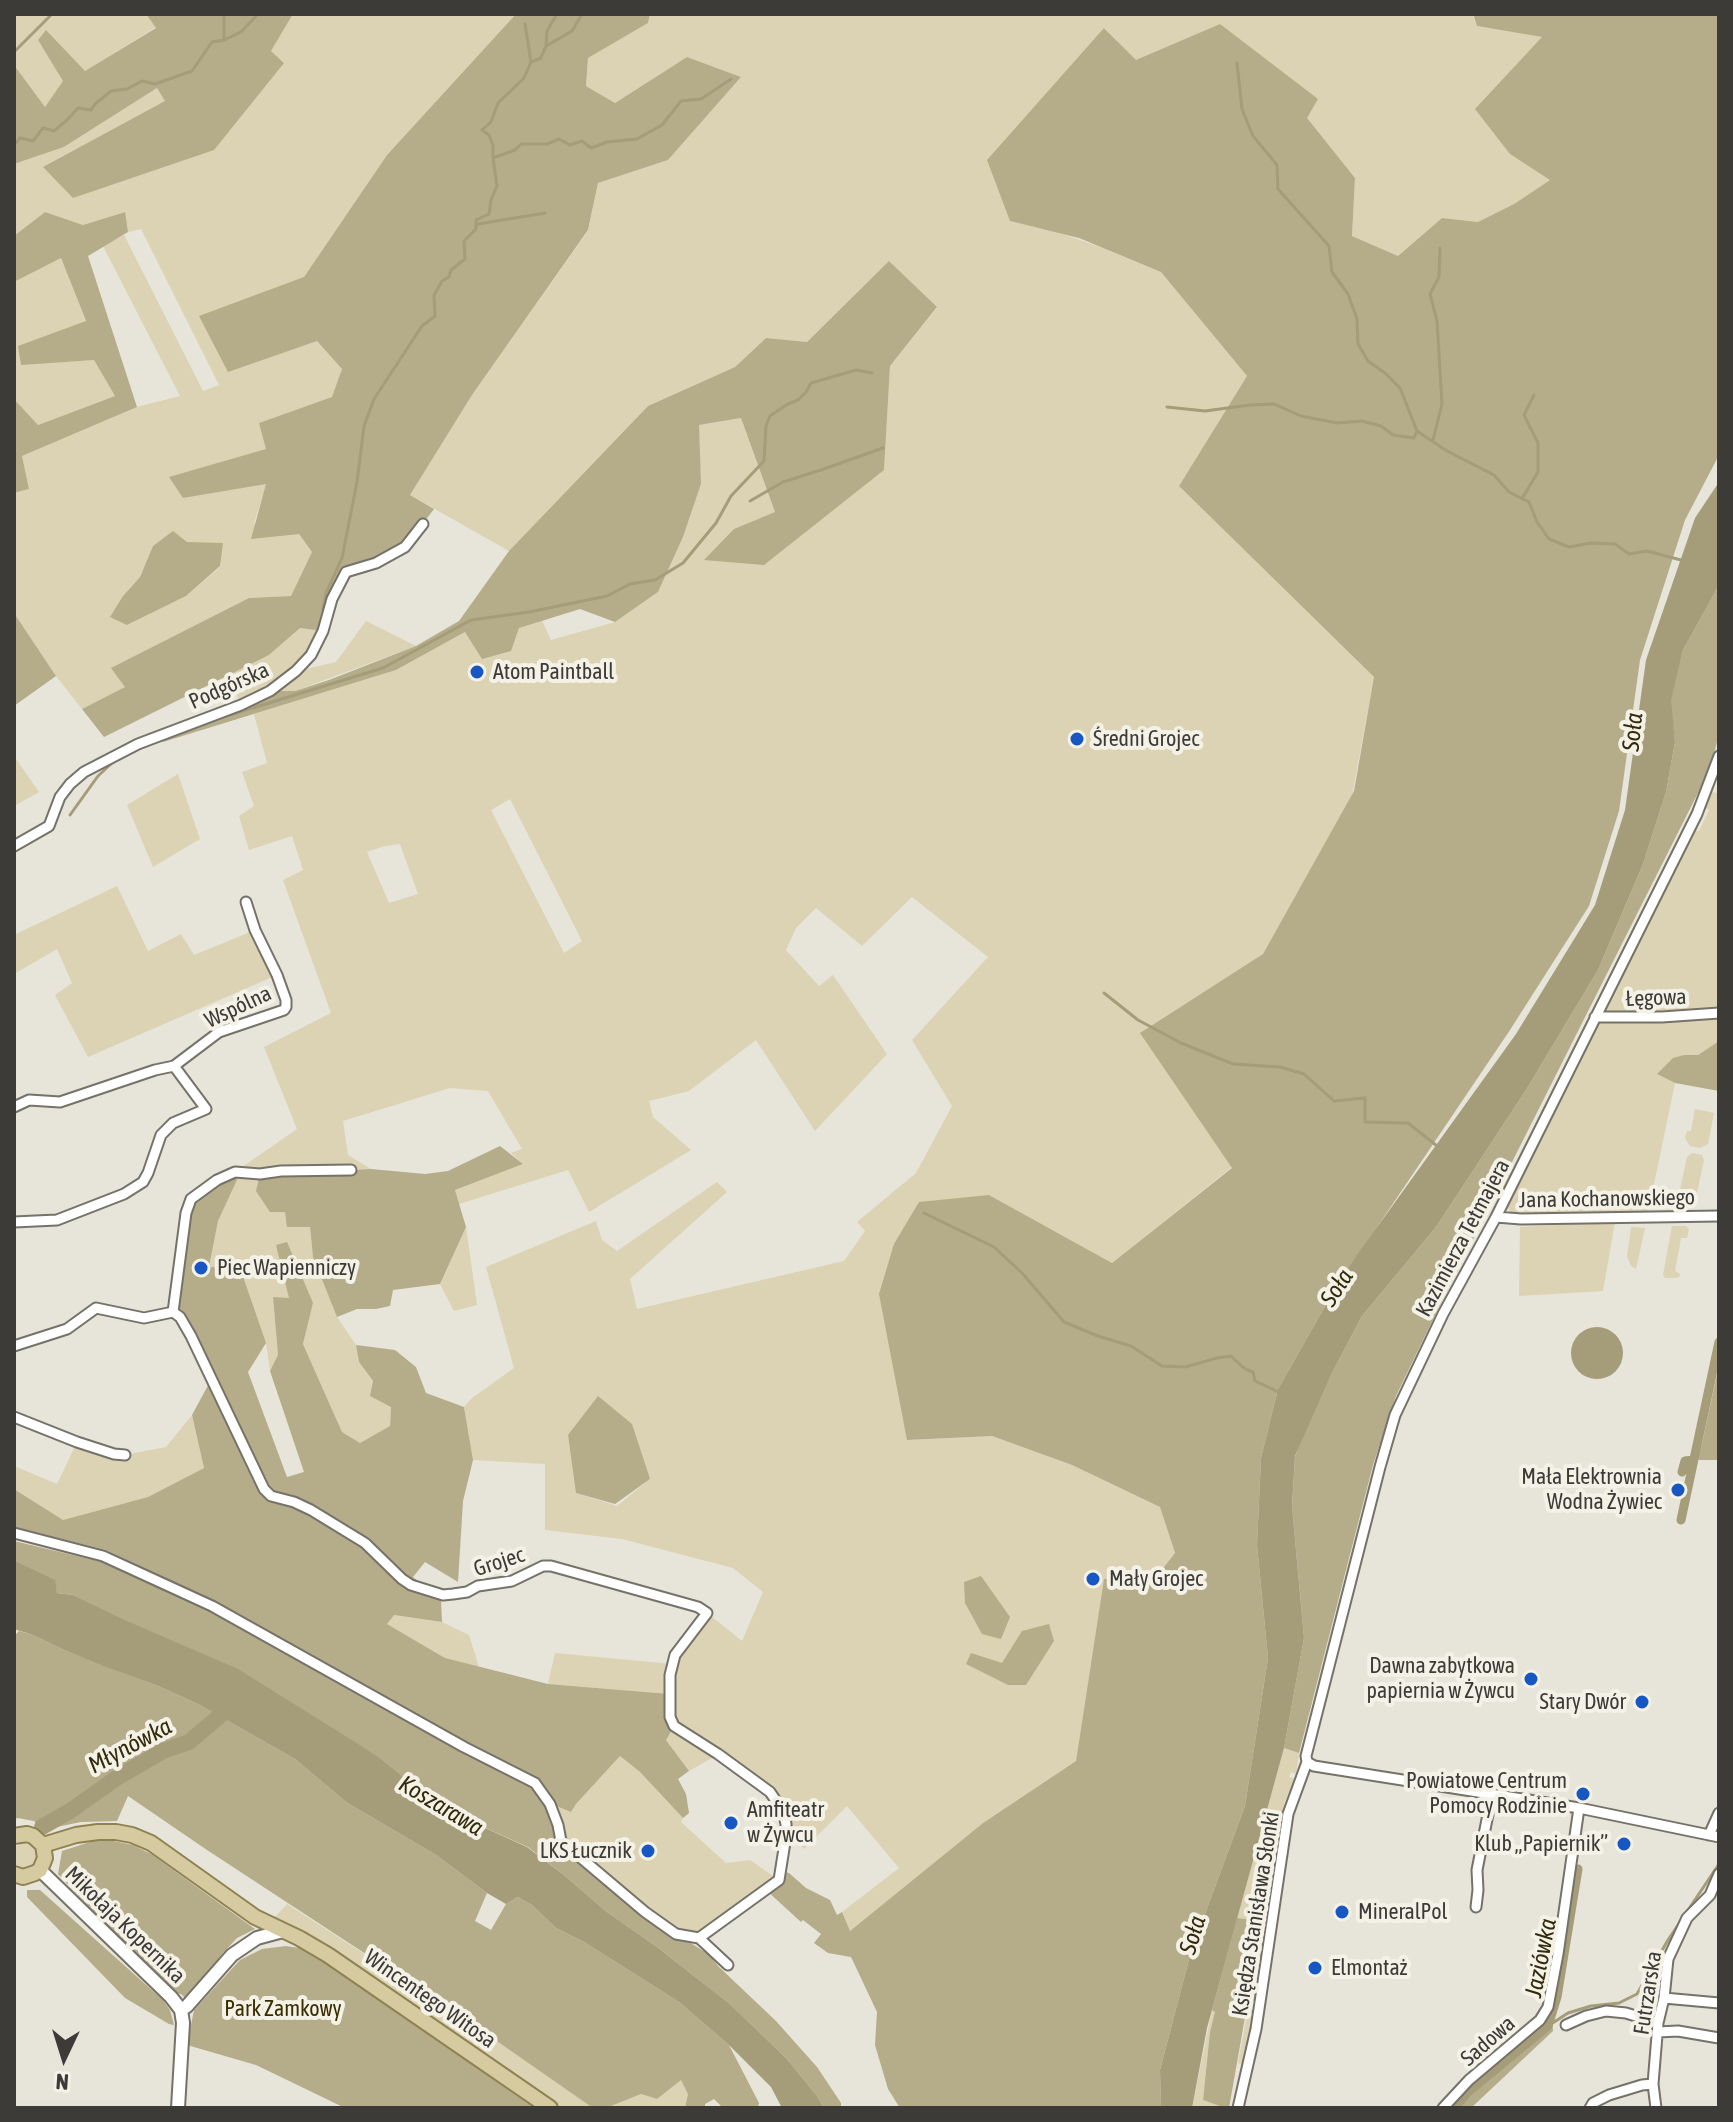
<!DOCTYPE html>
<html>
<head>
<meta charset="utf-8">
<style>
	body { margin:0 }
	#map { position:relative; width:1733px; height:2122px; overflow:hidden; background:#e7e4d9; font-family:"Asap Condensed",sans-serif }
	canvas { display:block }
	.frame { position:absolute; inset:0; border:16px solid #3c3b37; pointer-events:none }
	.north { position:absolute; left:24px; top:2018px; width:80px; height:80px; -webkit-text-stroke:6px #f4f1e7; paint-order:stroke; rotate:184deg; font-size:22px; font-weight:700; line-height:32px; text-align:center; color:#3c3b37 }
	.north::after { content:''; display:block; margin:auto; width:28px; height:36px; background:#3c3b37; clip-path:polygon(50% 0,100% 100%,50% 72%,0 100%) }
</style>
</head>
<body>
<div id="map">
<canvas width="1733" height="2122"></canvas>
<div class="frame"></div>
<div class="north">N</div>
</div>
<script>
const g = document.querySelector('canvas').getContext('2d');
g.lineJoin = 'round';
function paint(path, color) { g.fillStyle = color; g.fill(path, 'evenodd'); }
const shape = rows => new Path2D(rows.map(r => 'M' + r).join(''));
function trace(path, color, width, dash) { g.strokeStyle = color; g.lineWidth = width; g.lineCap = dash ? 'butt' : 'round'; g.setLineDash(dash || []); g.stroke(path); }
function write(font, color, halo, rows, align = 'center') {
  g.font = font + ' "Asap Condensed",sans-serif'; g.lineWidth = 8; g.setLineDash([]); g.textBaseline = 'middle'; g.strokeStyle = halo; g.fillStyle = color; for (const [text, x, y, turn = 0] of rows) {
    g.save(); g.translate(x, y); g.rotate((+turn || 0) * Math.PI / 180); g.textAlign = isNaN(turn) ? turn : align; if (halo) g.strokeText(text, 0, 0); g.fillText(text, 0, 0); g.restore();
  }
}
const green = shape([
	[14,14,146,14,156,27,84,72,46,30,38,40,64,81,45,108,14,65],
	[293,14,516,14,387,155,304,277,228,371,317,341,342,369,333,397,259,423,267,449,183,498,267,483,254,523,299,534,312,552,291,596,249,598,112,668,126,687,82,709,56,676,14,613,14,493,29,489,22,456,137,407,180,396,103,246,124,235,203,391,219,385,141,229,128,232,124,212,83,225,45,212,14,236,14,164,64,147,157,88,166,101,44,167,284,63,271,51],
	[153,546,220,567,186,596,127,625,123,596,140,577],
	[650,14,1472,14,1477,26,1543,37,1510,154,1551,179,1514,204,1478,222,1442,218,1398,256,1352,236,1355,178,1306,118,1220,24,1136,61,1105,28,1010,221,1060,233,1100,247,1161,272,1247,376,1179,486,1374,677,1352,796,1263,954,1141,1033,1232,1167,1112,1263,989,1195,907,1440,992,1436,1072,1465,1160,1507,1175,1553,1153,1581,1104,1580,1076,1761,983,1823,850,1931,842,1912,899,1868,847,1806,804,1849,791,1835,786,1836,778,1803,719,1754,689,1771,666,1740,669,1694,548,1684,555,1653,672,1664,707,1613,742,1641,763,1592,733,1568,622,1539,545,1530,545,1464,473,1460,464,1407,472,1398,514,1368,486,1267,596,1221,602,1240,617,1251,717,1182,727,1192,630,1279,637,1309,844,1261,865,1231,857,1222,916,1173,952,1106,912,1040,988,957,912,897,862,946,816,908,796,928,786,950,819,986,833,975,887,1054,815,1131,756,1040,689,1091,649,1101,653,1117,691,1150,589,1212,568,1170,459,1204,455,1190,523,1164,511,1153,522,1149,488,1091,450,1088,343,1121,348,1155,371,1169,281,1171,286,1212,310,1227,313,1257,337,1317,356,1345,359,1362,391,1407,390,1426,360,1443,342,1432,303,1344,313,1303,273,1297,278,1356,270,1371,266,1343,209,1268,218,1221,237,1180,235,1172,297,1129,264,1047,331,1013,283,880,303,870,292,836,249,850,239,816,254,806,242,772,267,763,254,714,396,670,465,632,468,635,537,610,551,640,615,622,658,592,683,537,701,484,698,425,741,418,775,512,734,529,884,470,890,366,937,308,889,261,807,342,766,338,735,367,648,406,509,551,410,495,472,395,588,231,598,183,668,160,741,77,687,57,615,103,586,86,588,58,648,23],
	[510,799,582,941,564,953,491,810],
	[400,844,418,894,389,903,367,852,385,846],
	[568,1435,650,1479,617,1506,577,1493],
	[61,258,86,322,19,346,21,364,94,360,115,396,38,425,14,399,14,282],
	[366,621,416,646,295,691,270,691,241,705,227,675,269,655,300,628,323,631,297,671,336,662],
	[14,756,39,792,14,806],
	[178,774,200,839,153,867,127,805],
	[1708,780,1698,802,1512,1178,1510,1178,1504,1188,1503,1187],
	[1710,792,1719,793,1719,1012,1602,1012,1693,829,1699,831,1709,810,1704,807],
	[117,886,148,951,181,934,194,955,255,930,277,975,88,1057,55,995,72,983,57,949,14,974,14,935],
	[1719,1013,1719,1041,1698,1055,1684,1055,1657,1074,1675,1083,1648,1213,1515,1215,1510,1212,1508,1207,1508,1201,1597,1021],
	[1695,1109,1714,1113,1708,1144,1700,1148,1690,1146,1685,1138,1687,1131,1691,1131],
	[1692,1153,1702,1155,1704,1160,1696,1197,1679,1194,1687,1157],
	[1615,1222,1603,1291,1519,1296,1520,1227],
	[1672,1226,1686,1226,1689,1229,1687,1238,1681,1238,1675,1271,1680,1274,1680,1276,1677,1278,1665,1278,1663,1275],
	[466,1227,477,1305,454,1311,440,1284],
	[1631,1227,1645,1228,1636,1269,1631,1266,1627,1256],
	[192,1415,204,1468,148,1497,63,1520,14,1489,14,1466,57,1484,77,1442,125,1455,166,1447],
	[393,1615,442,1622,469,1635,479,1667,445,1658,387,1624],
	[1284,1748,1299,1753,1296,1774,1291,1772,1289,1777,1294,1779,1284,1804,1262,1921,1237,1918],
	[620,1756,640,1772,683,1818,681,1822,726,1863,750,1860,779,1880,699,1938,676,1934,561,1841,550,1804,571,1812,576,1804],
	'12 1856a13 13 0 1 1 26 0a13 13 0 1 1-26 0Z',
	[1269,1890,1273,1891,1260,1987,1252,1986],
	[287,1904,468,2021,594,2108,560,2108,489,2058,273,1919],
	[1252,1987,1260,1988,1245,2065,1238,2063],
	[1212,2010,1216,2012,1210,2032,1203,2100,1225,2108,1192,2108],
	[681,2079,688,2094,685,2108,606,2108,641,2094,657,2099]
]);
const forest = shape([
	[146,14,293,14,271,51,284,63,214,150,73,198,43,167,165,101,157,88,64,147,14,164,14,65,45,107,63,81,38,40,46,30,85,71,156,28],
	[516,14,650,14,648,23,588,58,586,86,615,103,687,57,741,77,668,160,598,183,588,230,472,395,410,495,434,509,405,547,346,572,323,631,300,628,269,655,104,737,82,709,125,687,111,668,249,598,291,596,312,552,299,534,251,539,266,484,183,498,169,477,266,449,259,423,332,397,342,369,317,341,228,372,199,316,304,277,387,155],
	[1473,14,1719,14,1719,455,1685,520,1640,660,1619,811,1589,906,1510,1030,1332,1294,1278,1389,1261,1458,1257,1545,1268,1658,1245,1806,1191,1952,1160,2070,1161,2108,900,2108,888,2089,875,2045,877,2012,851,1957,828,1953,814,1943,821,1934,803,1920,801,1922,766,1890,781,1871,789,1873,806,1888,830,1900,837,1915,842,1912,850,1931,983,1823,1076,1761,1104,1579,1153,1581,1175,1553,1160,1507,1072,1465,992,1436,907,1440,879,1294,894,1244,919,1202,989,1195,1112,1263,1232,1168,1140,1033,1263,954,1354,791,1374,677,1179,486,1247,376,1161,272,1079,238,1010,221,987,160,1104,28,1136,60,1220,24,1318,99,1307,118,1355,178,1352,236,1398,256,1442,218,1478,222,1514,204,1550,180,1510,154,1475,109,1542,37,1477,26],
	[45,212,83,225,125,212,128,232,88,256,137,407,22,456,29,489,14,493,14,399,38,425,115,396,94,360,21,365,18,346,86,321,61,258,14,282,14,236],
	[889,261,937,307,890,366,884,470,764,565,704,560,734,529,775,512,741,418,699,425,701,484,683,537,658,592,615,622,580,609,519,628,511,651,482,659,465,632,396,670,163,742,159,735,270,691,295,691,329,680,416,646,459,621,509,551,648,406,735,367,766,338,807,342],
	[173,531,187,542,223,543,220,566,186,596,127,625,110,617,123,596,140,577,153,546],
	[1719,585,1719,735,1709,771,1437,1311,1396,1396,1373,1465,1299,1753,1284,1748,1304,1638,1292,1506,1295,1457,1301,1441,1332,1373,1362,1316,1436,1227,1526,1090,1598,970,1643,864,1666,792,1675,742,1670,700,1683,650],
	[14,613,56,676,14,706],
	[1719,1041,1719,1091,1675,1083,1657,1074,1673,1058,1684,1055,1698,1055],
	[500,1146,523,1164,455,1190,466,1227,440,1284,393,1290,390,1306,376,1309,357,1309,337,1317,313,1257,310,1227,287,1227,285,1212,270,1212,256,1191,260,1174,371,1169,425,1174,448,1171],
	[235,1172,237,1180,218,1221,209,1267,240,1268,266,1343,248,1372,287,1477,304,1472,270,1371,278,1355,273,1297,289,1298,276,1245,287,1242,313,1303,303,1344,342,1432,360,1443,390,1426,391,1407,370,1396,373,1381,359,1362,356,1345,395,1350,416,1367,426,1393,464,1407,473,1460,463,1501,458,1582,425,1562,413,1577,441,1600,442,1622,394,1615,387,1624,445,1658,548,1684,669,1694,674,1726,666,1740,689,1771,678,1779,686,1794,689,1813,683,1818,640,1772,620,1756,576,1804,571,1812,551,1804,561,1841,676,1934,710,1955,718,1966,776,2021,817,2067,841,2103,841,2108,824,2108,817,2096,787,2059,730,2004,657,1947,607,1912,564,1875,528,1847,443,1809,379,1757,323,1724,73,1595,57,1593,54,1580,14,1560,14,1541,102,1562,210,1611,463,1752,516,1775,464,1747,312,1656,215,1602,106,1550,14,1527,14,1489,63,1520,148,1497,204,1468,192,1415,212,1378,173,1312,191,1199],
	[1719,1365,1719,1460,1698,1460,1703,1439],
	[598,1396,632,1424,650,1479,615,1504,576,1493,568,1435],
	[981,1576,1010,1617,1001,1639,982,1634,965,1603,964,1582],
	[1049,1624,1054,1641,1026,1685,1008,1685,966,1664,971,1653,1002,1663,1022,1631],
	[19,1631,33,1635,62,1649,156,1685,198,1704,295,1759,346,1802,436,1855,487,1893,475,1921,491,1930,506,1904,518,1897,532,1905,556,1928,584,1942,679,2002,729,2045,759,2103,758,2108,723,2108,714,2099,705,2104,705,2108,685,2108,688,2094,681,2080,657,2099,641,2094,606,2108,593,2108,468,2021,207,1850,128,1796,117,1821,81,1822,42,1830,34,1821,18,1818,14,1819,14,1636],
	[93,1841,114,1841,133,1845,151,1854,255,1929,237,1938,222,1954,190,1996,185,1998,181,1994,174,1993,91,1914,93,1911,58,1874,62,1851],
	[27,1890,40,1890,163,2000,170,2010,174,2025,169,2024,125,1998,27,1897],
	[1237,1918,1262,1921,1229,2108,1225,2108,1203,2100,1210,2032,1215,2012,1212,2010],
	[286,1946,299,1948,316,1956,534,2108,345,2108,256,2065,187,2045,194,2010,240,1960,262,1949],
	[1545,2000,1551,2000,1553,2031,1471,2108,1443,2108,1541,2013]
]);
const water = shape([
	[1719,482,1719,585,1683,650,1671,700,1675,742,1666,792,1643,864,1598,970,1526,1090,1436,1227,1362,1316,1332,1373,1295,1456,1292,1506,1304,1638,1284,1748,1207,2028,1192,2108,1161,2108,1160,2070,1191,1952,1245,1806,1268,1658,1257,1545,1261,1458,1278,1389,1332,1294,1357,1255,1516,1034,1595,905,1625,810,1646,660,1695,518],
	'1571 1353a26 26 0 1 1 52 0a26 26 0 1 1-52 0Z',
	[14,1560,55,1580,57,1593,73,1595,120,1618,238,1669,379,1757,443,1809,527,1847,564,1875,607,1912,657,1947,730,2004,787,2059,817,2096,824,2108,782,2108,771,2087,729,2045,679,2002,584,1942,556,1928,532,1905,518,1897,506,1904,487,1893,436,1855,346,1802,295,1759,198,1704,156,1685,104,1666,62,1649,33,1635,14,1629]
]);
const stream = shape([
	[224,14,224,40],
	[525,24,531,62],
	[546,46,547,31,557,14],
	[14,52,52,14],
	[1237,63,1242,109,1253,136,1277,165,1278,189,1329,246,1332,272,1348,294,1357,319,1358,344,1368,361,1385,373,1400,388,1417,431],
	[14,145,20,138,33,141,43,128,54,131,67,120,78,108,91,110,95,104,111,91,127,89,142,81,155,84,192,71,212,42,224,40,241,32,258,14],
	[493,158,493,145,489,135,482,130,491,122,498,103,524,78,531,62,541,58,546,46,572,31,582,14],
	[478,224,545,213],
	[1167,407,1205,411,1250,405,1274,404,1301,416,1337,423,1362,421,1381,426,1393,435,1414,438,1417,431,1447,451,1494,475,1509,492,1529,502,1537,522,1549,539,1569,547,1591,543,1615,544,1629,554,1647,551,1681,560],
	[1433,440,1442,404,1437,321,1430,294,1439,277,1440,248],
	[1523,497,1538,472,1538,443,1524,415,1534,395],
	[750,501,783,482,821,470,883,448],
	[323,609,326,593,342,558,357,482,364,426,374,399,422,326,435,316,434,295,442,281,449,277,451,270,465,259,464,241,476,229,476,220,489,214,491,200,497,186,493,158,515,150,521,144,547,144,559,139,570,145,582,141,591,148,607,142,637,139,662,125,681,101,701,99,731,79],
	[223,717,383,668,471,620,529,612,607,596,630,584,655,580,683,563,716,523,731,496,764,461,766,426,770,416,786,405,798,400,806,392,811,383,856,370,872,373],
	[70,815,98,776,113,762],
	[1104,993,1138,1020,1181,1043,1233,1064,1280,1067,1304,1074,1334,1101,1365,1098,1365,1122,1408,1123,1437,1146],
	[924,1213,994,1247,1023,1274,1064,1322,1098,1336,1131,1346,1162,1366,1185,1367,1217,1358,1231,1356,1245,1369,1253,1372,1255,1381,1281,1393],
	[1548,2026,1568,2013,1591,2006,1619,2003,1637,1994,1668,1940,1719,1864]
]);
const canal = shape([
	[1682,1472,1685,1461,1693,1460],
	[1681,1520,1719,1342],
	[1454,2108,1468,2092,1548,2026,1557,1997,1578,1869]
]);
const river = shape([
	[42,1827,70,1811,118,1777,163,1751,189,1742,235,1703]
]);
const street = shape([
	[14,846,49,826,60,797,70,784,84,772,138,744,241,705,270,691,296,671,311,655,323,631,332,599,346,572,376,563,405,547,423,524],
	[1595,1017,1662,1017,1719,1013],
	[14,1107,29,1100,60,1102,155,1070,174,1066,219,1032,284,1010,286,1007,286,1000,277,975,255,930,246,902],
	[1496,1217,1521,1219,1719,1216],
	[14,1222,57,1220,124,1194,143,1182,148,1173,161,1135,173,1123,206,1109,174,1066],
	[173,1312,180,1317,191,1336,264,1489,271,1496,294,1502,311,1510,365,1543,402,1579,411,1585,443,1595,453,1594,467,1592,478,1586,512,1581,543,1566,551,1566,698,1607,707,1613,675,1655,670,1675,670,1717,674,1726,718,1754,770,1792,783,1811,786,1824,786,1836,779,1880,699,1938],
	[173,1312,186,1213,191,1199,217,1180,235,1172,260,1174,281,1171,351,1170],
	[14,1346,67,1329,96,1308,144,1318,173,1312],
	[14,1417,77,1442,114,1454,125,1455],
	[14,1533,103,1556,212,1606,464,1747,535,1783,550,1804,558,1825,561,1841,645,1912,676,1934,699,1938,728,1965],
	[1307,1762,1314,1766,1579,1808,1719,1837],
	[1709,1835,1719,1813],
	[1476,1907,1478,1890,1477,1870,1492,1794],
	[1664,1998,1719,2003],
	[1566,2025,1586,2016,1606,2011,1626,2013,1658,2023],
	[1658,2032,1678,2031,1719,2038],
	[1238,2108,1256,2029,1288,1814,1307,1762,1306,1756,1380,1467,1395,1415,1443,1314,1496,1217,1697,814,1719,756],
	[1443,2108,1469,2080,1540,2020,1548,2007,1558,1954,1579,1808],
	[1590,2108,1593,2103,1609,2095,1642,2085,1653,2084],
	[1656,2108,1653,2084,1658,2023,1664,1998,1668,1959,1687,1918,1710,1895,1719,1874]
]);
const secondary = shape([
	[40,1870,171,1997,181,2010,183,2023,178,2108],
	[181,2010,187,2006,232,1955,257,1938,283,1931]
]);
const primary = shape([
	[14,1836,27,1834,33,1836,43,1845,45,1858,40,1870,35,1873,23,1877,14,1874],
	[43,1845,76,1835,98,1832,116,1832,132,1835,151,1843,255,1917,299,1938,328,1955,550,2108]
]);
const markers = [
	[477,672,8,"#1757c3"],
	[1077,739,8,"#1757c3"],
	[201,1268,8,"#1757c3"],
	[1678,1490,8,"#1757c3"],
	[1093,1579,8,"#1757c3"],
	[1531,1679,8,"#1757c3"],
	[1642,1702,8,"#1757c3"],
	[1583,1794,8,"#1757c3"],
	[731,1823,8,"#1757c3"],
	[1624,1844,8,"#1757c3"],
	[648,1851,8,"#1757c3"],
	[1342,1912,8,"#1757c3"],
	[1315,1968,8,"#1757c3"]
];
const poiNames = [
	["Atom Paintball",493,672],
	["Średni Grojec",1093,739],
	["Piec Wapienniczy",217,1268],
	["Mała Elektrownia",1662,1477,"right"],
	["Wodna Żywiec",1662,1502,"right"],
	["Mały Grojec",1109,1579],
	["Dawna zabytkowa",1515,1666,"right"],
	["papiernia w Żywcu",1515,1691,"right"],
	["Stary Dwór",1626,1702,"right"],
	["Powiatowe Centrum",1567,1781,"right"],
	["Pomocy Rodzinie",1567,1806,"right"],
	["Amfiteatr",747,1810],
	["w Żywcu",747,1835],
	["Klub „Papiernik”",1608,1844,"right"],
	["LKS Łucznik",632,1851,"right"],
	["MineralPol",1358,1912],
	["Elmontaż",1331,1968]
];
const streetNames = [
	["Podgórska",229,686,-24],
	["Łęgowa",1656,998,-2],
	["Wspólna",238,1007,-25],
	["Jana Kochanowskiego",1607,1199,-1],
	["Kazimierza Tetmajera",1463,1238,-62],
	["Grojec",499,1562,-18],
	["Księdza Stanisława Słonki",1256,1914,-81],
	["Mikołaja Kopernika",125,1925,44],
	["Futrzarska",1648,1993,-81],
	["Wincentego Witosa",430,1999,35],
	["Sadowa",1488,2041,-41]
];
const parkNames = [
	["Park Zamkowy",283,2009]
];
const waterNames = [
	["Soła",1633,732,-84],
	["Soła",1337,1288,-57],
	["Młynówka",130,1746,-28],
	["Koszarawa",441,1806,31],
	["Soła",1193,1935,-73],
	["Jaziówka",1541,1958,-79]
];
paint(green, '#dbd3b3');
paint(forest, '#b5ac89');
paint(water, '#a59c7a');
trace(stream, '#a59c7a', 3);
trace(canal, '#a59c7a', 9);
trace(river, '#a59c7a', 16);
trace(street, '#757269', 13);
trace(secondary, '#757269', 16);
trace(primary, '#8f8252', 18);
trace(street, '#fff', 9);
trace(secondary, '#fff', 12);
trace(primary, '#d6cba0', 14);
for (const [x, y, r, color] of markers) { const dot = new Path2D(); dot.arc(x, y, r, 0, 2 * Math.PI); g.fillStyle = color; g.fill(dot); trace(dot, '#f4f1e7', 3); }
write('22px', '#3c3b37', '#f4f1e7', poiNames, 'left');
write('22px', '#3c3b37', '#f4f1e7', streetNames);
write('22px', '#382d00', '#f4f1e7', parkNames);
write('italic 24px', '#312a0b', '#f4f1e7', waterNames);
</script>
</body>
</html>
